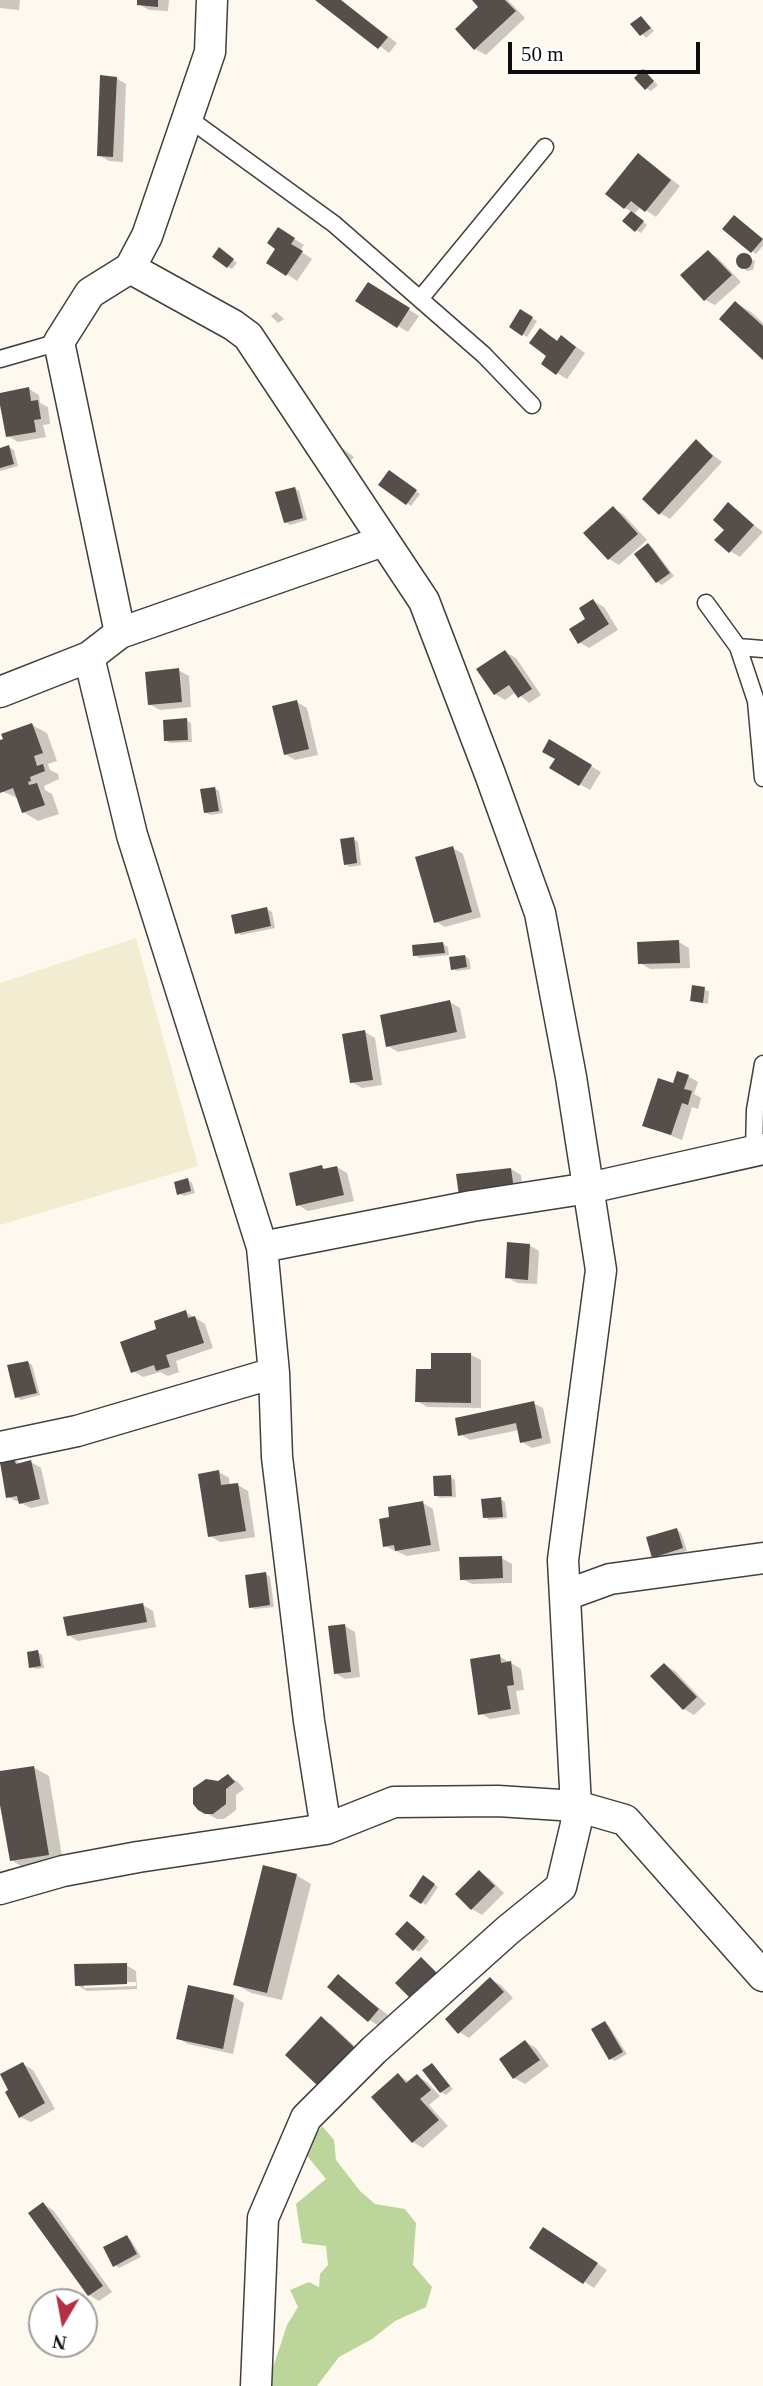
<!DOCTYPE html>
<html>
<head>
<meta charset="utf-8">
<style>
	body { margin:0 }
	#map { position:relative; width:763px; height:2386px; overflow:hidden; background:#fef9ef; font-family:"Times New Roman",serif }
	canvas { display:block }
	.north { position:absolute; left:28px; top:2288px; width:70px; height:70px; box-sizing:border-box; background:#fff; border:2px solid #9e9e9e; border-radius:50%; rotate:190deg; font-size:19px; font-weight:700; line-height:28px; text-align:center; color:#0d0d0d }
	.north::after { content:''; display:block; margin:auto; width:24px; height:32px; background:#b33044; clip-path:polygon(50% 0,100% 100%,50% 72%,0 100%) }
	.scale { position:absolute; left:508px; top:42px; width:192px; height:32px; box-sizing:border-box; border:4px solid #0d0d0d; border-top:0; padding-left:9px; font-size:21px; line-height:24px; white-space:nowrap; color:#0d0d0d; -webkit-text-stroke:5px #fff; paint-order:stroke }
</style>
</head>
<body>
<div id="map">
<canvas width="763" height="2386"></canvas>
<div class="north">N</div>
<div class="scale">50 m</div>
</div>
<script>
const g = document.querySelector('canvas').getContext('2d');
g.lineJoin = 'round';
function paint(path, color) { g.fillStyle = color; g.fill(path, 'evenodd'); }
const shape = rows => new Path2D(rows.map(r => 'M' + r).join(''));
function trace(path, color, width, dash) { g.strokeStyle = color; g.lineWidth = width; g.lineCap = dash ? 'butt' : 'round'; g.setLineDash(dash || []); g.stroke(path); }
const farmland = shape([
	[136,938,198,1166,0,1225,0,983]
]);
const forest = shape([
	[322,2126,334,2140,336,2160,360,2191,375,2204,405,2209,416,2223,413,2265,432,2287,426,2307,395,2321,372,2339,339,2357,317,2386,267,2386,287,2325,298,2307,290,2290,309,2282,319,2287,320,2274,328,2265,326,2246,302,2243,296,2204,326,2179,304,2152]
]);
const shadow = shape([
	[0,0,20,0,19,10,0,8],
	[139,0,169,0,168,11,149,10,139,4],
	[318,0,340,0,397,43,389,53],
	[475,0,508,0,525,18,486,55,475,49,457,29,481,7],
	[641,18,654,31,646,38,633,24],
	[643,71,658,85,651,91,646,88],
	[116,78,126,84,123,162,109,161,99,155],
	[648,161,680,186,656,217,641,207,634,214,647,225,641,233,636,230,632,212,625,208],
	[739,220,763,240,763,246,756,254,752,251],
	[288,235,304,245,300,251,312,259,297,281,269,262],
	[224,252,237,263,232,269,228,267],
	[708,252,718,258,741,282,715,305,705,300],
	[743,255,755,261,753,270,747,271,738,262],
	[378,290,419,316,408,332,398,326],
	[736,303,751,312,763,323,763,357],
	[520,311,537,321,527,337,511,327],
	[276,312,284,319,278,323,271,316],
	[541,330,559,342,562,337,585,353,567,379,557,373],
	[29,389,39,395,40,403,48,407,50,424,43,425,46,437,18,442,8,436,0,394],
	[696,442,722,462,670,519,660,513],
	[9,447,14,450,18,466,0,471,0,449],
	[342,448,354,457,351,461,339,451],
	[394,475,420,494,411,506,407,503],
	[294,488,299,491,307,520,290,525,285,522],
	[729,505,763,532,740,557,730,551,726,530],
	[613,508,623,514,647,540,619,565,609,559],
	[648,545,653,548,674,576,662,585,657,582],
	[593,601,604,607,618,630,589,648,579,642],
	[505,652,516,658,541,695,529,703,516,692,505,700,495,694],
	[178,670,189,676,191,707,160,710,149,704],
	[297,702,307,708,318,755,295,760,285,754],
	[187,720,191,723,192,742,170,743,165,740],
	[32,725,47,733,57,761,48,764,50,770,58,774,59,779,44,786,45,790,52,794,59,814,38,821,23,812,19,799,2,791,0,786,0,742],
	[550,742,601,772,590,790,551,768,557,758],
	[215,788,219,791,223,813,210,815,205,812],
	[354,839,358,842,361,865,350,867,345,864],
	[453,848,463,854,481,917,445,927,435,921],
	[267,909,272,912,275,928,241,935,237,932],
	[679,942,689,948,690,968,650,969,640,963],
	[443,944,448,947,449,955,419,958,415,955],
	[465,956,469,959,471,969,457,971,452,969],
	[693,987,709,991,708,1004,692,1000],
	[450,1002,460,1008,466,1038,398,1052,388,1046],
	[365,1032,375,1038,382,1085,362,1088,352,1082],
	[688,1076,698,1082,694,1094,701,1098,698,1109,692,1107,682,1140,644,1125,674,1085],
	[322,1167,326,1170,337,1167,347,1173,354,1201,308,1211,298,1205],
	[511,1169,521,1175,523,1195,471,1201],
	[188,1180,192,1183,195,1193,184,1196,179,1193],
	[529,1245,539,1251,537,1284,517,1283,507,1277],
	[186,1312,205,1324,213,1348,176,1361,179,1372,168,1376,160,1372,143,1377,133,1371,158,1331],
	[471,1355,481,1360,481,1408,427,1407,417,1401,433,1371],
	[28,1362,32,1365,40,1395,21,1400,17,1397],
	[533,1403,543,1408,551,1443,532,1448,522,1442,519,1430,470,1440,460,1434],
	[14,1460,21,1464,31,1462,41,1468,49,1504,31,1508,8,1497,0,1463],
	[219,1472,229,1478,230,1486,238,1485,248,1491,255,1537,220,1542,210,1536],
	[451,1477,455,1480,456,1497,440,1498,435,1495],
	[501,1499,505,1502,507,1518,489,1520,485,1517],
	[423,1503,433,1509,440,1551,407,1556,385,1546],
	[677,1530,681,1533,687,1551,658,1559,654,1556],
	[502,1558,512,1564,512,1583,472,1584,462,1579],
	[266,1574,270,1577,274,1607,255,1609,250,1607],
	[143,1605,153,1611,156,1627,78,1641,68,1635],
	[345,1626,355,1632,360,1677,345,1679,335,1673],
	[38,1652,42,1655,44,1668,36,1669,31,1667],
	[499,1656,521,1669,524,1690,516,1691,520,1714,490,1719,480,1713],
	[665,1665,675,1671,706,1704,694,1715,684,1709],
	[33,1767,49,1776,63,1863,26,1869,11,1860,0,1795,0,1773],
	[228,1776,238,1782,244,1789,236,1795,236,1810,224,1819,217,1819,206,1813,219,1783],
	[479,1872,489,1878,504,1893,482,1915,472,1909],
	[296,1875,311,1884,282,2000,251,1993,235,1984],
	[424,1878,438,1887,426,1905,411,1895],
	[412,1925,429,1941,419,1952,414,1949],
	[126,1965,136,1971,137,1989,87,1991,77,1985],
	[136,1982,136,1986,84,1988,84,1984],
	[338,1976,388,2015,379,2026,369,2020],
	[491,1980,501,1985,513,1998,469,2038,459,2032],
	[234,1997,244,2003,233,2054,188,2044,178,2038],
	[321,2019,332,2025,363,2054,329,2090],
	[605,2023,609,2026,627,2054,615,2061,611,2059],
	[526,2042,536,2048,549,2066,525,2084,514,2078,501,2060],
	[23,2064,33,2070,55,2109,31,2122,20,2117,10,2090],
	[433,2065,453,2089,446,2095,441,2092],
	[398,2075,408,2081,417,2076,427,2082,440,2096,429,2105,448,2126,423,2148,413,2142,374,2097],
	[43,2204,53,2210,112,2292,99,2301,89,2295],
	[554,2235,607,2270,594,2288,532,2248],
	[126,2237,131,2240,141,2257,119,2268,115,2265]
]);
const building = shape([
	[137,0,158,0,158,7,137,5],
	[315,0,341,0,388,37,378,49],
	[472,0,505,0,516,11,474,50,455,29,478,7],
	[641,16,651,28,640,36,630,24],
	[643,69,654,81,645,90,634,78],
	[100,75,117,77,113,157,97,156],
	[638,153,671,180,645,212,631,201,624,209,605,194],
	[631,211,644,221,635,232,622,221],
	[734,215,763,239,751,253,722,229],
	[278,227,295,238,291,244,303,251,286,276,266,263,275,249,267,243],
	[219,247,234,259,227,268,212,257],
	[708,250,732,275,704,301,680,275],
	'736 261a8 8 0 1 1 16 0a8 8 0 1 1-16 0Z',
	[368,282,410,308,397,328,355,301],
	[735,301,763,326,763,360,719,319],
	[520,309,533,317,522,336,509,327],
	[540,328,557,341,561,335,576,347,556,375,541,364,546,356,529,343],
	[29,387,31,401,38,400,41,419,34,420,36,432,6,437,0,405,0,393],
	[696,439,713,456,659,515,642,499],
	[9,445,14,464,0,468,0,448],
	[389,470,417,490,406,505,378,485],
	[295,487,303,518,284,523,275,492],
	[728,502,754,525,729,553,714,540,724,530,713,520],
	[613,506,638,534,608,560,583,533],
	[648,543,670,573,656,583,634,554],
	[593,599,609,624,578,644,569,629,585,619,579,608],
	[505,650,532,689,518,698,509,685,494,695,476,669],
	[179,668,182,702,148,705,145,672],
	[297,700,309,749,284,755,272,706],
	[187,718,188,740,164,741,163,720],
	[32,723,43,753,34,756,37,766,43,764,45,771,30,777,31,781,28,782,29,785,37,783,45,805,22,813,13,788,0,793,0,740,3,739,1,734],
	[549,739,592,765,579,786,549,768,555,759,542,752],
	[215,787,219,811,204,813,200,789],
	[354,837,357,863,344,865,340,839],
	[453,846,472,912,434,923,415,857],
	[267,907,271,926,235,934,231,915],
	[679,940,680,963,638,964,637,942],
	[443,942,445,953,413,956,412,945],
	[465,955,467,967,451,970,449,957],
	[692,985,705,987,703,1003,690,1001],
	[450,1000,457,1032,386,1047,380,1015],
	[365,1030,373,1080,350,1083,342,1034],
	[677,1071,689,1075,684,1089,692,1091,688,1105,682,1103,671,1135,642,1126,658,1078,673,1083],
	[322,1165,323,1169,337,1166,344,1195,296,1206,289,1173],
	[511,1168,514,1190,459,1196,456,1174],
	[188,1178,191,1191,177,1195,174,1182],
	[507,1242,530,1244,528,1280,505,1278],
	[186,1310,188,1318,195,1316,204,1343,166,1355,170,1367,156,1371,154,1365,131,1373,120,1342,156,1329,154,1321],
	[431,1353,471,1353,471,1403,415,1402,416,1369,431,1369],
	[28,1361,37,1393,15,1398,7,1365],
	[534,1401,542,1438,520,1443,516,1423,458,1436,455,1418],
	[14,1459,16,1464,31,1460,40,1499,19,1504,17,1496,6,1498,0,1462],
	[219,1470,221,1485,238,1483,246,1531,208,1537,198,1474],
	[451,1475,452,1496,434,1496,433,1476],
	[501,1497,503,1517,483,1518,481,1499],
	[423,1501,431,1545,395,1551,394,1545,383,1547,379,1519,389,1517,388,1507],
	[677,1528,683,1548,652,1558,646,1537],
	[502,1556,503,1578,460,1580,459,1557],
	[266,1572,270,1605,249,1608,245,1575],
	[143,1603,147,1622,67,1636,63,1617],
	[345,1624,351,1672,334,1674,328,1626],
	[38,1650,41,1666,29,1668,27,1652],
	[500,1654,501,1663,511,1661,514,1685,507,1686,511,1709,478,1715,470,1659],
	[664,1663,697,1697,683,1710,650,1676],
	[34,1766,49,1855,10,1861,0,1805,0,1771],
	[228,1774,235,1782,226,1789,226,1804,213,1814,205,1814,198,1810,193,1804,193,1788,206,1779,218,1781],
	[263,1865,297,1874,267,1993,233,1985],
	[479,1870,495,1886,471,1910,455,1894],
	[423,1875,435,1884,421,1904,409,1896],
	[407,1921,425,1937,413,1951,395,1934],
	[421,1957,439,1975,413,2001,395,1983],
	[127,1963,127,1984,75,1986,74,1964],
	[338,1974,379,2009,368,2022,327,1987],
	[490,1977,504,1992,458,2034,445,2019],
	[188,1985,234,1995,223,2049,176,2039],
	[321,2016,354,2047,318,2086,285,2055],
	[605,2021,623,2052,609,2060,591,2029],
	[525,2040,540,2060,513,2079,499,2059],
	[23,2062,45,2103,19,2118,5,2092,8,2090,0,2074],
	[432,2063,450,2086,440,2093,422,2070],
	[398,2073,406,2083,417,2074,431,2090,420,2099,439,2120,412,2143,371,2097],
	[43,2202,103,2286,88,2296,28,2213],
	[543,2227,598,2263,583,2284,529,2248],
	[127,2235,137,2254,113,2267,103,2247]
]);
const lane = shape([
	[188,118,334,224,484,355,532,405],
	[420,299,545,147],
	[0,359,59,342],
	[706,603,738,647,756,701,763,778],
	[738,647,763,649],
	[754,1151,755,1110,763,1064]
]);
const street = shape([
	[130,268,233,325,248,336,424,601,490,774,540,913,571,1077,601,1270,563,1560,576,1806,576,1824,561,1887,508,1930,374,2050,306,2118,263,2218,256,2386],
	[120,633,59,342,90,293,130,268,147,236,210,52,212,0],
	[89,657,132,835,262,1247,274,1373,277,1457,309,1721,326,1829],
	[0,692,89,657,120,633,383,541],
	[262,1247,472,1206,589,1188,763,1149],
	[0,1447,77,1431,274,1373],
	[566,1595,610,1579,763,1558],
	[0,1889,63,1871,138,1857,326,1829,394,1802,498,1801,576,1806,625,1820,763,1976]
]);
paint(farmland, '#f2ecd1');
paint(forest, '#bcd59b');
paint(shadow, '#0003');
paint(building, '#554e4b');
trace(lane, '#404040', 19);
trace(street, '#404040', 33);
trace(lane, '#fff', 16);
trace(street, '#fff', 30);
</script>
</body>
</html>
